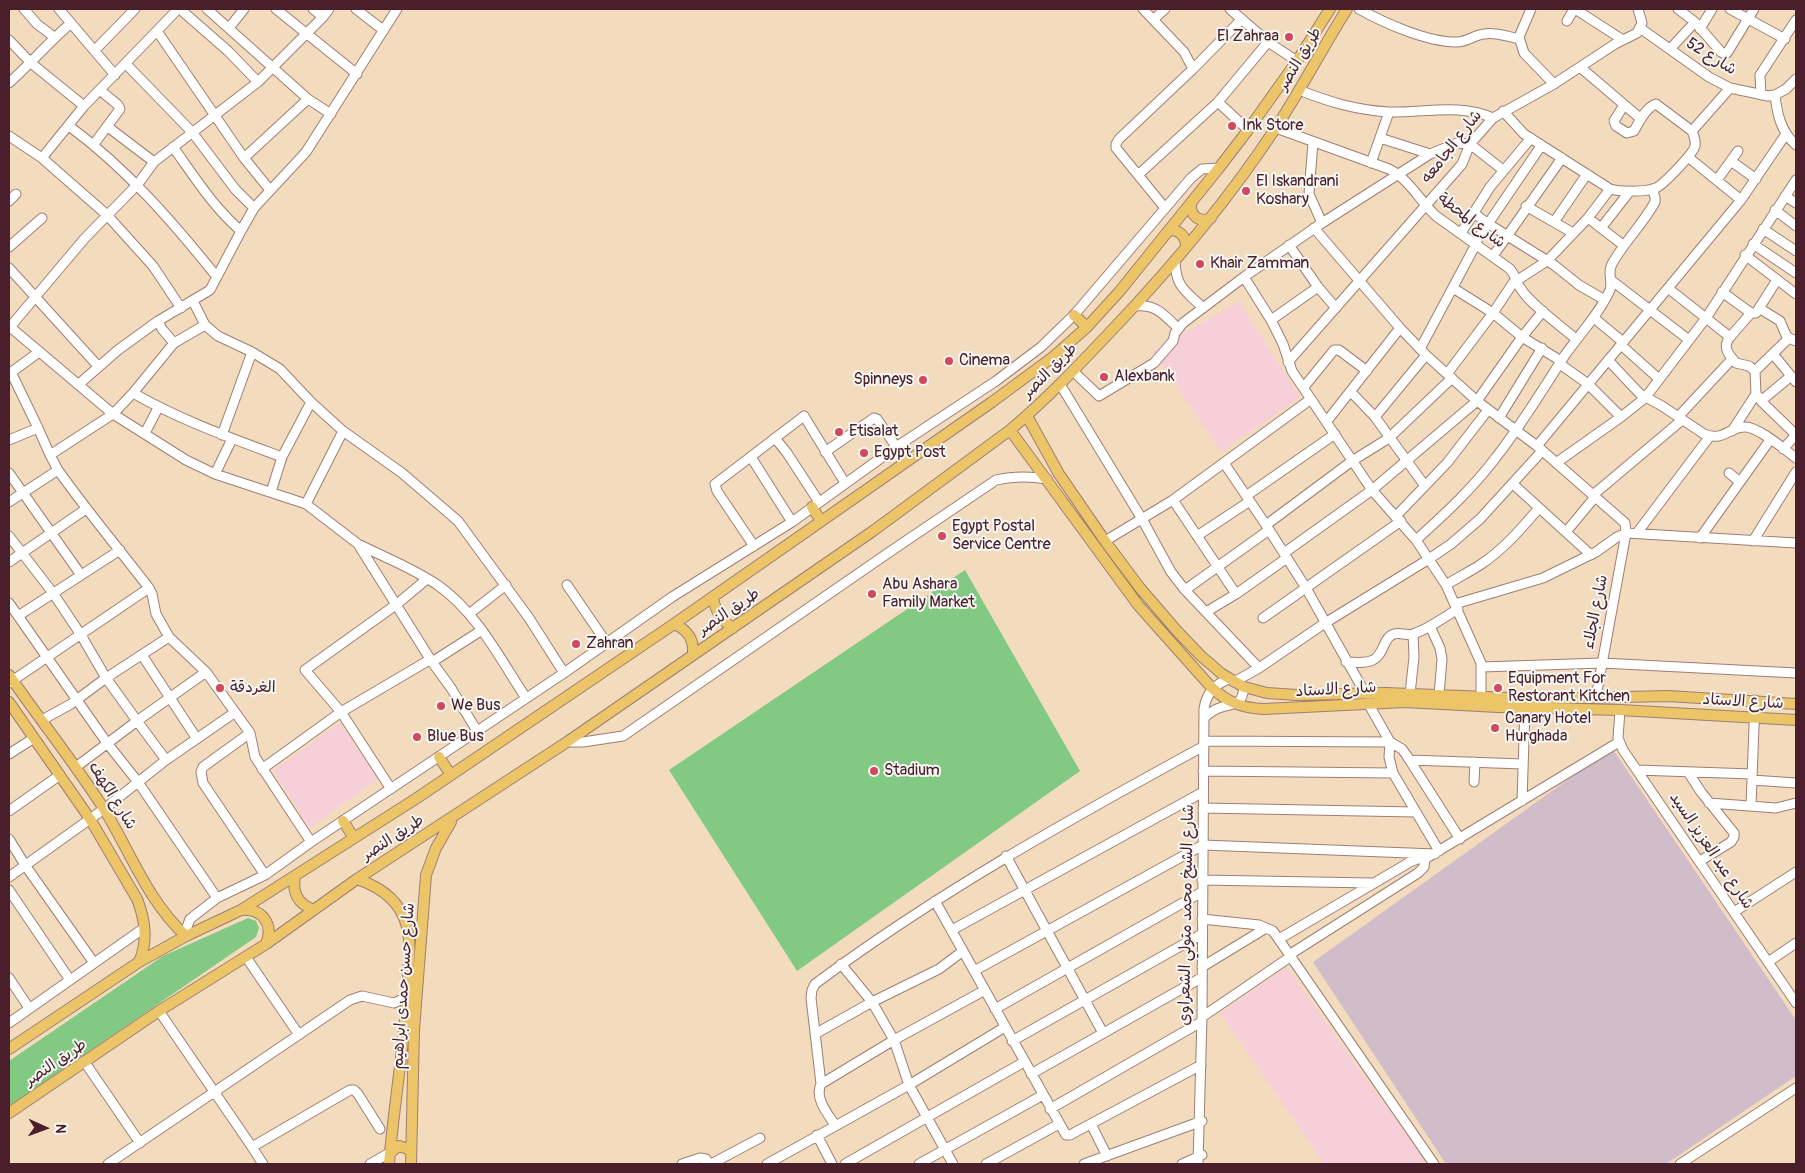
<!DOCTYPE html>
<html>
<head>
<meta charset="utf-8">
<style>
	body { margin:0 }
	#map { position:relative; width:1805px; height:1173px; overflow:hidden; background:#f3dcbe; font-family:Pangolin,sans-serif }
	canvas { display:block }
	.frame { position:absolute; inset:0; border:10px solid #4a1f2b; pointer-events:none }
	.north { position:absolute; left:20px; top:1103px; width:50px; height:50px; -webkit-text-stroke:4px #f6f6f2; paint-order:stroke; rotate:92deg; font-size:14px; font-weight:700; line-height:20px; text-align:center; color:#4a1f2b }
	.north::after { content:''; display:block; margin:auto; width:18px; height:22px; background:#4a1f2b; clip-path:polygon(50% 0,100% 100%,50% 72%,0 100%) }
</style>
</head>
<body>
<div id="map">
<canvas width="1805" height="1173"></canvas>
<div class="frame"></div>
<div class="north">N</div>
</div>
<script>
const context = document.querySelector('canvas').getContext('2d');
context.lineJoin = 'round';
function paint(path, color) {
  context.fillStyle = color;
  context.fill(path, 'evenodd');
}
function stroke(path, color, width, dash) {
  context.strokeStyle = color;
  context.lineWidth = width;
  context.lineCap = dash ? 'butt' : 'round';
  context.setLineDash(dash || []);
  context.stroke(path);
}
function drawText(font, color, halo, rows, align = 'center') {
  context.font = font + ' Pangolin,"Playpen Sans Arabic",sans-serif';
  context.lineWidth = 4;
  context.setLineDash([]);
  context.textBaseline = 'middle';
  context.strokeStyle = halo;
  context.fillStyle = color;
  for (const [text, x, y, turn = 0] of rows) {
    context.save();
    context.translate(x, y);
    context.rotate((+turn || 0) * Math.PI / 180);
    context.textAlign = isNaN(turn) ? turn : align;
    if (halo) context.strokeText(text, 0, 0);
    context.fillText(text, 0, 0);
    context.restore();
  }
}
paint(new Path2D(`
	M1239 301 1300 397 1221 452 1153 351Z
	M340 723 378 779 310 828 273 771Z
	M1287 967 1345 1050 1425 1160 1417 1164H1324L1220 1013Z`), '#f6cfd8');
paint(new Path2D(`
	M1612 748 1796 1020V1076L1666 1164H1446L1313 962Z`), '#d1bdca');
paint(new Path2D(`
	M965 570 1080 771 797 971 669 770Z
	M248 918 256 921 259 928 256 937 9 1106V1061L163 956Z`), '#82c984');
const minor = new Path2D(`
	M24 9 37 24 54 37
	M59 9 115 75
	M180 9 228 51 258 82
	M207 9 308 99
	M276 9 357 74
	M313 9 323 17
	M356 9 383 30
	M1143 9 1184 52 1193 69 1119 139 1116 144V148L1165 208
	M1230 9 1268 42 1297 61
	M1359 9C1384 23 1429 43 1458 42 1468 41 1475 35 1484 34 1494 32 1506 36 1515 38L1519 37 1531 9
	M1575 9 1623 40
	M1678 9 1695 22 1721 52 1725 54 1727 53 1754 9
	M1730 9 1785 39
	M1154 19 1165 9
	M1567 21 1574 9
	M229 28 244 9
	M1640 28 1709 77 1730 88 1768 96 1775 95 1786 89 1796 79
	M1700 29 1712 9
	M157 31 244 158
	M1519 37 1524 53 1554 84
	M9 40 31 63 84 106
	M1670 49 1695 22
	M95 50 135 9
	M126 64 192 132 235 189 254 208
	M1580 67 1641 119
	M1193 69 1242 19
	M9 83C30 64 49 42 71 23
	M1299 90C1329 102 1356 110 1389 112 1423 113 1461 103 1493 118
	M1761 95 1760 75 1796 20
	M1775 95C1777 114 1781 132 1796 145
	M1218 102 1248 130
	M1503 111 1524 134 1610 189C1620 192 1646 192 1656 188 1664 184 1693 154 1695 146 1696 140 1694 136 1692 131L1656 104C1646 107 1639 122 1634 131L1627 133 1616 126 1614 121 1624 105
	M69 126C126 168 172 221 217 277
	M108 127 154 162
	M1276 128 1389 169C1409 179 1420 201 1436 216L1510 269C1516 276 1516 283 1521 289 1531 305 1561 326 1576 339
	M1692 131 1730 88
	M9 136 42 158 107 215 153 266 181 308
	M1380 138 1430 154
	M1313 142 1309 194 1322 223
	M94 144 120 109 118 105 100 90
	M173 147C194 176 213 207 241 231L254 208 306 152 397 9
	M1688 157 1741 200
	M42 158 84 106 178 9
	M1731 161 1756 179
	M1371 163 1389 112
	M1138 175 1218 102 1268 42
	M1717 180 1738 151
	M270 190 244 158 308 99 331 114
	M1785 196 1796 203
	M9 201 16 194
	M1526 206 1573 233
	M1775 210 1796 226
	M1474 213 1487 223 1554 265 1579 285 1603 299
	M1588 218 1623 245
	M1554 222 1587 174
	M1314 228 1400 328 1426 355 1477 401 1537 446 1625 523 1626 533 1596 697
	M1601 228 1630 191
	M1763 229 1796 251
	M1461 233 1490 187 1531 138
	M1475 243 1541 146
	M1753 244 1796 273
	M1289 245 1318 287 1336 308
	M9 247 42 218
	M1745 255 1796 294
	M1493 256 1562 158
	M1175 261C1176 288 1185 290 1203 308
	M9 268 98 366
	M1244 277 1271 320 1283 344 1292 371 1372 490 1416 540 1446 585 1481 663V697
	M1611 280 1689 340
	M1453 288 1493 313 1522 337 1561 361
	M1669 289 1730 337C1722 347 1728 354 1736 363L1749 366 1755 371 1756 394 1732 431
	M1722 292 1751 313H1756L1777 280
	M193 301 205 325 218 336 252 352 280 369 311 402 343 431 402 473 458 521 529 618 564 673
	M1135 306C1156 304 1163 314 1178 328
	M1759 308 1780 321 1786 335 1789 338
	M1594 318 1623 342
	M1271 320 1318 287
	M158 321 162 329 174 343
	M9 326 113 414 186 460 215 474 306 504 358 544 432 662 451 688 477 731
	M10 327 85 238 138 184 154 162 258 82 323 17 329 9
	M1730 337 1751 313
	M1621 345 1659 379
	M1420 349 1476 244
	M1773 354 1796 382
	M1608 360 1640 394 1662 406 1704 434C1724 442 1728 427 1745 427 1759 427 1785 450 1796 458
	M1288 362 1456 171 1462 164 1470 144 1493 118 1554 84 1615 44 1637 33 1642 23 1638 9
	M1560 364 1588 384 1621 417
	M1073 371 1099 396 1154 363 1173 341 1175 333 1183 323 1244 277 1322 223 1430 154 1457 143 1470 144 1503 170
	M1755 371 1789 338 1796 341
	M11 372 38 428
	M9 374 39 352
	M1447 374 1493 313 1513 283 1547 261 1588 218 1610 189
	M79 384 118 350 158 321 210 290 241 231
	M1060 384 1142 519 1171 572 1185 590 1259 668
	M1304 387 1334 350H1339L1367 371
	M1351 392 1375 417 1425 486
	M133 393 174 343 205 325
	M1758 396 1761 401 1791 376
	M1761 401 1794 433V437L1783 449
	M1375 417 1426 355
	M1678 417 1732 359
	M1499 418 1542 348
	M1327 421 1400 328
	M145 433 158 408
	M222 435 252 352
	M775 438 787 453 819 502
	M9 440 38 428 50 455
	M1537 446 1741 200 1786 134
	M825 452 874 418 877 419 897 448
	M751 457 792 522
	M1224 463 1266 525 1306 588 1365 693
	M1556 463 1621 417 1645 398 1706 318 1796 180
	M58 470C87 511 119 549 149 588L152 594 156 614 169 637 206 672 250 733 255 757 311 842
	M9 473 81 575
	M1729 473 1740 482
	M215 474 232 439
	M1513 484 1591 555
	M271 492 282 457 311 402
	M1593 495 1682 420
	M1246 496 1335 434
	M1173 500 1236 594
	M9 502 58 470 50 455 113 414 133 393C180 420 231 438 282 457
	M306 504 343 431
	M1396 516 1447 463 1488 410
	M1266 525 1352 461 1389 438 1452 378
	M1566 532 1595 497
	M1637 533 1710 436
	M9 536 53 593 81 635 106 678 137 721 76 767
	M1197 536 1250 501
	M1700 538 1770 440
	M1416 540C1445 514 1474 487 1497 456 1522 424 1543 389 1565 355 1580 334 1599 314 1610 290 1613 281 1607 273 1612 264 1624 242 1643 224 1655 202V197L1652 189
	M1105 541 1173 500 1311 399
	M1753 541 1796 472
	M360 545C386 558 415 569 439 586 478 614 500 659 526 698
	M754 546 717 491 715 484 804 416 845 483
	M1284 553 1372 490 1477 401 1522 337 1543 311
	M9 562 86 509
	M567 585 606 642
	M1446 585C1457 578 1469 572 1480 565 1503 550 1521 529 1539 508
	M1185 590 1269 530
	M9 603 107 743 138 782 217 898
	M1455 604 1543 578 1596 552 1617 537 1626 533 1796 543
	M1206 612 1236 594 1287 558
	M469 614 506 585
	M18 616 120 550
	M1263 618 1401 521
	M1430 626 1440 648 1442 659 1439 695
	M142 655 197 739
	M432 662 482 630
	M1346 662C1355 662 1366 664 1373 660 1384 655 1383 637 1394 634 1400 632 1407 636 1413 634 1429 629 1444 617 1458 609
	M1482 667 1602 663 1796 673
	M1234 682 1259 668 1325 623 1429 559 1451 544 1480 519 1542 451
	M9 683 149 588
	M1410 694 1414 657 1413 634
	M1368 703 1390 742 1389 757 1393 773 1439 851
	M1620 710 1618 738 1623 750 1796 1003
	M1204 718C1209 713 1215 709 1222 707 1236 703 1242 705 1244 687
	M42 720 71 704 106 678 169 637
	M250 733 203 767 201 772 203 783 265 875
	M1204 741 1390 742 1402 749 1407 756 1460 839
	M567 742H583L623 736 891 551 996 480C1013 476 1029 476 1047 479
	M9 754 34 738
	M166 760 137 721 206 672
	M1410 760 1523 764
	M262 769 341 712 305 670 397 604 427 579
	M1637 770 1752 774
	M1203 771 1393 773
	M1688 772 1701 792 1734 833V837L1731 842 1700 861
	M1752 780 1796 783
	M1474 782 1475 762
	M391 789 341 712 431 659
	M1522 801 1525 708
	M1709 803 1776 808 1796 803
	M1751 806 1755 700
	M1203 808 1415 812
	M9 811 60 775
	M9 839 25 865 94 963
	M1006 856 1103 1033
	M9 877 104 809 166 760 234 713
	M1202 880 1372 883
	M9 890 70 980
	M935 901 1066 1135H1070L1201 1065
	M1734 912 1796 872
	M1202 919 1259 925 1273 931 1434 1164
	M952 930 1203 792
	M187 936V927L190 919 217 898 265 875 311 842 564 673 672 597 792 522 899 445 996 381 1041 347 1074 315 1191 178 1202 169 1219 168
	M1279 939 1410 862 1417 859H1425L1619 742
	M1289 955 1418 873 1424 867 1425 859
	M246 957 299 1035
	M1768 962 1796 943
	M841 964 872 1002 894 1040 909 1085 953 1164
	M1202 967 1266 928
	M974 971 1203 845 1435 854
	M9 978 29 1008
	M985 990 894 1040 821 1084 811 998 812 990 815 984C937 893 1070 819 1204 746
	M995 1009 1202 892
	M159 1011 252 1147 263 1164
	M1202 1017 1290 957
	M9 1023 144 928
	M815 1034 872 1002 939 969 963 951
	M1012 1041 1202 934
	M84 1061 140 1143
	M1031 1074 1201 978
	M821 1084C814 1098 828 1114 835 1125
	M1050 1109 1201 1022
	M1091 1124 1107 1156
	M817 1135 832 1164
	M252 1147 350 1090H354L358 1094 380 1129
	M108 1164 350 1000 362 996 394 1003 407 997
	M370 1164 391 1152
	M682 1164 700 1158 706 1159 709 1164
	M711 1164 760 1138
	M767 1164 909 1085 1005 1027
	M845 1164 1024 1062
	M919 1164 1043 1095
	M986 1164 1059 1124
	M1084 1164 1202 1121
	M1182 1164 1202 1155
	M1198 1164 1202 1017 1204 709C1206 694 1215 684 1229 679
	M1680 1164 1796 1088`);
const major = new Path2D(`
	M1191 203C1190 216 1199 223 1211 218
	M1169 230C1180 230 1186 236 1186 247
	M1074 315 1087 327
	M1027 416 1059 474 1105 541 1140 588 1177 631 1201 656 1222 674 1244 687 1267 693 1297 695 1386 693 1538 699 1668 696 1796 704
	M1010 430 1138 605 1211 687C1227 702 1241 708 1264 709L1405 702 1498 707 1620 710 1796 720
	M812 507 821 521
	M713 597C715 611 721 620 733 628
	M674 624C688 630 694 639 693 654
	M9 675C40 720 74 762 104 809 130 851 148 902 186 936
	M9 702 90 819 137 899C145 919 148 942 139 962
	M439 757 451 775
	M343 821 354 838
	M295 876C292 893 298 904 314 910
	M357 879C381 887 401 902 407 927 412 945 408 963 408 981 405 1042 394 1103 389 1164
	M241 910C263 908 274 925 266 944
	M9 1049 139 962 186 936 241 910 417 798 674 624 992 402 1053 357 1087 327 1119 292 1219 168 1248 130 1297 61 1330 9
	M9 1113 159 1011 266 944 357 879 567 742 873 531 1010 430C1047 399 1080 364 1113 329 1173 266 1229 199 1277 126 1302 88 1323 47 1347 9
	M391 1152 399 1146 408 1149 411 1153
	M411 1164 414 1030 426 875 436 848 451 822`);
stroke(minor, '#9e7e74', 11);
stroke(major, '#9e7e74', 12);
stroke(minor, '#fff', 9);
stroke(major, '#edc569', 10);
for (const [x, y, r, color] of [
	[1289,37,5,"#d1495b"],
	[1232,126,5,"#d1495b"],
	[1246,191,5,"#d1495b"],
	[1200,264,5,"#d1495b"],
	[949,361,5,"#d1495b"],
	[1104,377,5,"#d1495b"],
	[923,380,5,"#d1495b"],
	[839,432,5,"#d1495b"],
	[864,453,5,"#d1495b"],
	[942,536,5,"#d1495b"],
	[872,594,5,"#d1495b"],
	[576,644,5,"#d1495b"],
	[220,688,5,"#d1495b"],
	[1498,688,5,"#d1495b"],
	[441,706,5,"#d1495b"],
	[1495,728,5,"#d1495b"],
	[417,737,5,"#d1495b"],
	[874,771,5,"#d1495b"]
]) {
  const dot = new Path2D();
  dot.arc(x, y, r, 0, 2 * Math.PI);
  context.fillStyle = color;
  context.fill(dot);
  stroke(dot, '#f6f6f2', 2);
}
drawText('16px', '#4a1f2b', '#f6f6f2', [
	["El Zahraa",1279,37,"right"],
	["Ink Store",1242,126],
	["El Iskandrani",1256,182],
	["Koshary",1256,200],
	["Khair Zamman",1210,264],
	["Cinema",959,361],
	["Alexbank",1114,377],
	["Spinneys",913,380,"right"],
	["Etisalat",849,432],
	["Egypt Post",874,453],
	["Egypt Postal",952,527],
	["Service Centre",952,545],
	["Abu Ashara",882,585],
	["Family Market",882,603],
	["Zahran",586,644],
	["Equipment For",1508,679],
	["Restorant Kitchen",1508,697],
	["الغردقة",230,688],
	["We Bus",451,706],
	["Canary Hotel",1505,719],
	["Hurghada",1505,737],
	["Blue Bus",427,737],
	["Stadium",884,771]
], 'left');
drawText('16px', '#4a1f2b', '#f6f6f2', [
	["شارع 52",1711,57,32],
	["طريق النصر",1300,59,-59],
	["شارع الجامعه",1452,147,-52],
	["شارع المحطة",1471,221,37],
	["طريق النصر",1050,371,-45],
	["طريق النصر",729,612,-34],
	["شارع الجلاء",1596,612,-79],
	["شارع الاستاد",1336,690,-3],
	["شارع الاستاد",1743,702,3],
	["شارع الكهف",112,796,58],
	["طريق النصر",393,838,-33],
	["شارع عبد العزيز السيد",1711,851,56],
	["شارع الشيخ محمد متولي الشعراوى",1187,915,-89],
	["شارع حسن حمدى ابراهيم",404,986,-86],
	["طريق النصر",56,1063,-34]
]);
</script>
</body>
</html>
